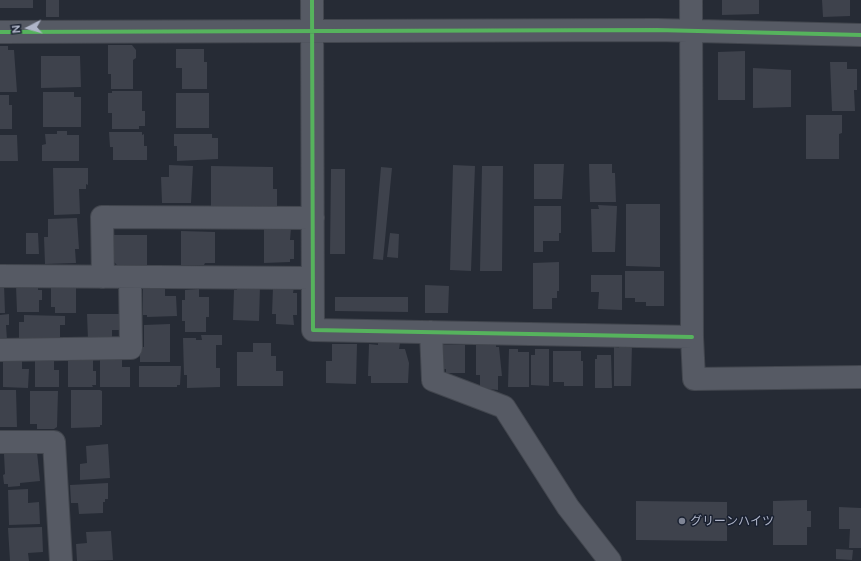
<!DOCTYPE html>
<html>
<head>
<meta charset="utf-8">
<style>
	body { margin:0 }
	#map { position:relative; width:861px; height:561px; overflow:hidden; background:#262b35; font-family:"Public Sans",sans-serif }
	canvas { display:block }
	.north { position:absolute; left:8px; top:8px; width:40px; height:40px; -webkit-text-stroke:3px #192030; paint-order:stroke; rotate:264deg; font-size:11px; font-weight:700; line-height:16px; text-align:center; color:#afb5c8 }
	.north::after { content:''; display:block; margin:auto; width:14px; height:18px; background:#afb5c8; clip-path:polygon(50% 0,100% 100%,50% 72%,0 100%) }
</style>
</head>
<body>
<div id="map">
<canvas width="861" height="561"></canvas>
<div class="north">N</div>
</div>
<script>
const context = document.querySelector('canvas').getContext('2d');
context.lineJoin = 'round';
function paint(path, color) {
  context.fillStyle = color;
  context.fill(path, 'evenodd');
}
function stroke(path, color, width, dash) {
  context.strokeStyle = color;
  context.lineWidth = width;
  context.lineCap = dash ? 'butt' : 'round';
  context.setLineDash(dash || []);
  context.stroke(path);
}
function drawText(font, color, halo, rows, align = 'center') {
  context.font = font + ' "Public Sans","Noto Sans JP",sans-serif';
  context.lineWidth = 3;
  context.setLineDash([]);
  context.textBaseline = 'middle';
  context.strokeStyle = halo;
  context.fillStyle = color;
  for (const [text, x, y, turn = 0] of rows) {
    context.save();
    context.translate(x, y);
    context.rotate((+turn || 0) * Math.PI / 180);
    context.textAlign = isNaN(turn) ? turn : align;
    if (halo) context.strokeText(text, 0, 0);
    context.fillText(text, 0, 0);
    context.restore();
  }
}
paint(new Path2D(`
	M0 0H33V8H0Z
	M46 0H59V17H46Z
	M722 0H759V14L722 15Z
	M822 0H850V16L823 17Z
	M108 45H132L136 50V58L133 60V89H111V74H108Z
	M0 46H8V50H14L17 92H0Z
	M176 49H204V62H207V89H182V68H176Z
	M745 51V100H718V52Z
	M41 56H80L81 87 41 88Z
	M830 62H847V69H857V90H854L855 111H832Z
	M753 68 791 70V107L753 108Z
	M112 91H142V111H145V126H139V129H112V113H108V93H112Z
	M43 92H74V97H81V127H43Z
	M176 93H209V128H176Z
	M0 95H9V105H12V129H0Z
	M806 115H842V133L839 134V159H806Z
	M57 131H67V135H79V161H42V145L46 144 45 134H57Z
	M109 132H142V135L144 134V146H147V160H113V147H110Z
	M174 134H212V138H218V159L177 161V146H174Z
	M0 135H17L18 161H0Z
	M534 164H564L562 199H534Z
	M589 164H612V173H615L616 202H590Z
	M169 165 193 166 191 203H162L161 177H169Z
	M453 165 475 166 471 271 450 270Z
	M211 166 273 167V189H277V209H211Z
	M482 166H503L502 271H480Z
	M381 167 392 168 383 260 373 259Z
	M53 168H88V185L86 184V189H79L80 214 54 215Z
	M331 169H345V254H330Z
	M626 204H660V267L626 266Z
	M598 205 617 206 615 252H592L591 209H599Z
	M534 206H561V233H559V241H543V252H534Z
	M77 218 79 249H75L76 263 45 264 44 237H48V219Z
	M264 228H291L290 240H294V259H290V262L264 263Z
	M181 231 215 232V263H205L204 265H181Z
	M26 233H38L39 254H26Z
	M390 233 399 234 398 258 387 257Z
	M114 235H147V267H119L114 262Z
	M559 262V291H557V298H552V309H533V263Z
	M625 271H664V306H646V302H635V298H625Z
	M591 275H622V310L598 309 599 292H591Z
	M0 284H4L5 313H0Z
	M51 285H76V313H55V307H51Z
	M425 285 449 286 448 313H425Z
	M16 286H38V290H42V300H39V312H17Z
	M237 286H260L259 321 233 320 234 290H237Z
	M143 287H165V296H176L177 316 147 317V315H143Z
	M273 287H294L293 293H297V315H293L294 325 276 324V314H272Z
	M199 289V297H209V317H206V332H185V321H182V300H185V290Z
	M335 297H408V312L335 311Z
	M9 314V325H6L7 340 0 341V315Z
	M87 314H122V330H112V340H88Z
	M24 315 65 316V325H60V339H19V322H24Z
	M170 324V362H140V347H144V325Z
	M201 335H222V345H216V368H220V387L187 388V375H184L183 338H196V340H202Z
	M253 343H271V356H276V371H283V386H237V352H253Z
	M378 343H400L399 349H405L409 363 408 383H371V376H368L369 344 378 345Z
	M332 344H357L356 384 326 383V361H332Z
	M476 344H496V347H499L502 376H498V390L480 388V375H476Z
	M619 344H632L631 386H614V347L619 348Z
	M434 345H465V373H446V369H438Z
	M509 349H518V352H529V387H508Z
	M535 349H549V386L531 385V355H535Z
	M553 351H581V361H583V386H564V382H553Z
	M597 355H611L612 388H595V359H597Z
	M35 357H54V370H59V387H35Z
	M3 358H22V369H29L28 388 3 387Z
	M100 358H122V367H130V387H100Z
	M68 359H93V371H96V385H92L93 387H68Z
	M139 366H181L180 385H177V387H139Z
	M0 390H16L17 427H0Z
	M71 390H100L102 391V425H100V427L71 428Z
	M30 391H58L57 427 54 429H37V424H30Z
	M108 444 110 478 80 480V464L87 463 86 446Z
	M37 452 40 481 20 483V486L8 487V484H4L3 475 5 474 4 454Z
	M108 483V499H105V502H103V513L79 514 78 503H71L70 485Z
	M28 489V503L39 502 40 524 9 525 8 490Z
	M807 500V511H811V527H807V545H773V501Z
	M636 501 727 502V541L636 540Z
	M839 507 861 508V548H849L850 529H839Z
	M42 527 43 552 28 553 29 561H10L8 528Z
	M111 531 113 560 77 561 76 544 87 543 86 532Z
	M836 549 853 550 852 560 836 559Z`), '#3e424c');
const minor = new Path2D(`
	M312 0 313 330 692 337
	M691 0 692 337 694 379 861 377
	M0 32 657 30 861 35
	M0 276 312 278
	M103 277 102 217 313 218
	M431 332 433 380 504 407 568 507 610 561
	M0 350 131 348 130 277
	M0 442H54L61 561`);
stroke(minor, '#42464e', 24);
stroke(minor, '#565a64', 22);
stroke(new Path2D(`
	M312 0 313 330 692 337
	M0 32 657 30 861 35`), '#56b35d', 4);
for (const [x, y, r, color] of [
	[682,521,4,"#7f8595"]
]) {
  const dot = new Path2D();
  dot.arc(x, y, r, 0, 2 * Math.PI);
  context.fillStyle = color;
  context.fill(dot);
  stroke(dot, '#192030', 1.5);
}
drawText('12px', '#afb5c8', '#192030', [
	["グリーンハイツ",690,521]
], 'left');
</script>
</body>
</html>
